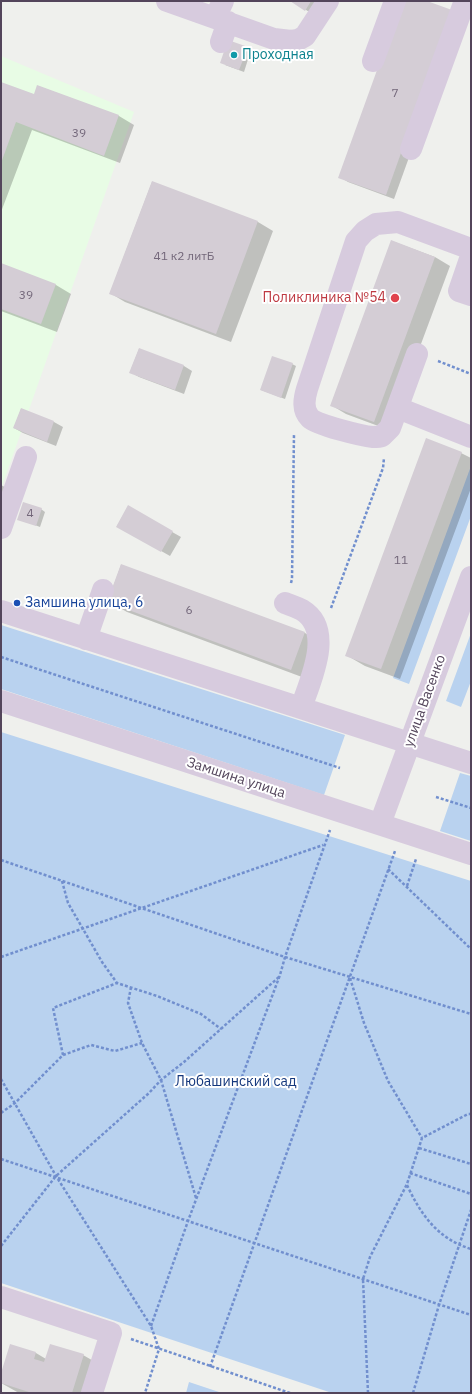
<!DOCTYPE html>
<html>
<head>
<meta charset="utf-8">
<style>
	body { margin:0 }
	#map { position:relative; width:472px; height:1394px; overflow:hidden; background:#eff0ed; font-family:"IBM Plex Sans",sans-serif }
	canvas { display:block }
	.frame { position:absolute; inset:0; border:2px solid #53455b; pointer-events:none }
</style>
</head>
<body>
<div id="map">
<canvas width="472" height="1394"></canvas>
<div class="frame"></div>
</div>
<script>
const context = document.querySelector('canvas').getContext('2d');
context.lineJoin = 'round';
function paint(path, color) {
  context.fillStyle = color;
  context.fill(path, 'evenodd');
}
function stroke(path, color, width, dash) {
  context.strokeStyle = color;
  context.lineWidth = width;
  context.lineCap = dash ? 'butt' : 'round';
  context.setLineDash(dash || []);
  context.stroke(path);
}
function drawText(font, color, halo, rows, align = 'center') {
  context.font = font + ' "IBM Plex Sans",sans-serif';
  context.lineWidth = 4;
  context.setLineDash([]);
  context.textBaseline = 'middle';
  context.strokeStyle = halo;
  context.fillStyle = color;
  for (const [text, x, y, turn = 0] of rows) {
    context.save();
    context.translate(x, y);
    context.rotate((+turn || 0) * Math.PI / 180);
    context.textAlign = isNaN(turn) ? turn : align;
    if (halo) context.strokeText(text, 0, 0);
    context.fillText(text, 0, 0);
    context.restore();
  }
}
paint(new Path2D(`
	M1 56 134 112 1 489Z`), '#e8fce5');
paint(new Path2D(`
	M471 466V516L409 684 393 678Z
	M1 625 345 735 324 795 1 689Z
	M471 633V681L461 707 446 701Z
	M1 732 471 881V1393H332L1 1283Z
	M460 773 471 776V841L440 831Z
	M189 1382 222 1393H186Z`), '#b9d2ef');
paint(new Path2D(`
	M292 1H323L314 15Z
	M424 1 460 16 394 199 348 182 340 177Z
	M247 48 251 50 244 72 225 65Z
	M1 83 35 95 38 86 119 116 134 125 120 163 32 130 1 212Z
	M152 182 258 222 273 231 231 342 125 302 110 293Z
	M392 241 435 257 450 266 389 430 346 414 331 405Z
	M1 264 56 285 71 294 57 332 1 311Z
	M139 349 184 366 192 371 184 394 139 377 130 372Z
	M292 364 296 366 285 399 261 390Z
	M21 409 54 422 63 427 56 446 23 433 14 428Z
	M461 453 471 458V488L400 679 365 666 346 655Z
	M1 485 12 491 1 524Z
	M128 507 181 537 170 556 117 526Z
	M41 509 45 512 40 527 19 519Z
	M121 565 305 633 324 644 310 680 127 612 108 601Z
	M11 1346 36 1353 46 1359 83 1355 104 1367 96 1393H19L1 1383V1376Z`), '#0003');
paint(new Path2D(`
	M290 1H311L305 11Z
	M402 1H427L452 10 386 195 338 178Z
	M228 40 248 47 239 70 220 63Z
	M1 82 34 94 37 85 119 115 104 156 16 122 1 163Z
	M152 181 258 221 216 334 109 294Z
	M391 240 435 257 374 422 330 406Z
	M1 263 56 284 41 324 1 309Z
	M139 348 184 365 175 390 129 373Z
	M272 356 293 363 281 398 260 390Z
	M21 408 54 421 47 442 13 428Z
	M426 438 462 452 381 669 345 656Z
	M23 502 42 508 36 526 17 520Z
	M128 505 173 531 161 552 116 527Z
	M121 564 305 632 291 670 107 602Z
	M10 1344 36 1352 34 1359 44 1362 50 1344 84 1354 72 1393H32L1 1383V1373Z`), '#d4cdd5');
stroke(new Path2D(`
	M438 361 471 374
	M291 583 292 579 294 434
	M331 608 383 468 384 458
	M1 657 340 768
	M436 797 471 808
	M1 860 285 957 471 1014
	M388 869 471 949
	M62 881 68 903 102 962 117 983 157 996 201 1014 221 1029
	M407 886 416 859
	M1 957 323 845
	M350 978 364 1023 388 1081 422 1138
	M131 987 128 1003 142 1043 161 1080 196 1198
	M63 1055 91 1045 115 1051 142 1043
	M1 1079 56 1176 151 1326 159 1349 145 1393
	M1 1113 15 1103 63 1055 53 1008 117 983
	M419 1148 471 1164
	M1 1159 471 1315
	M410 1173 471 1194
	M407 1185C421 1215 438 1239 471 1249
	M1 1246 56 1176 149 1093 161 1080 184 1062 280 976
	M151 1326 188 1221 280 975 285 957 330 830
	M131 1339 290 1393
	M210 1367 395 851
	M368 1393 363 1279 370 1257 407 1184 422 1138 468 1114H471
	M413 1393 439 1305 471 1210`), '#718fce', 2.5, [3, 2]);
stroke(new Path2D(`
	M167 1 274 39 291 41 298 40 305 36 328 1
	M215 18 223 1
	M221 42 228 22
	M373 61 395 1
	M411 149 463 6 467 1
	M471 256 459 291 471 295
	M417 354 390 428 382 436C379 437 376 437 373 437 362 436 317 425 310 418 302 410 304 399 307 389L356 241 365 231 376 224 398 222 471 249
	M398 408 471 437
	M1 528 26 457
	M285 603C290 605 297 607 302 610 335 630 310 681 301 708
	M1 611 471 763
	M86 639 103 590
	M1 701 471 854
	M380 824 471 577
	M1 1297 111 1333 92 1393`), '#d7cbde', 22);
for (const [x, y, r, color] of [
	[234,55,4,"#0f9aa8"],
	[395,298,5,"#e0444e"],
	[17,603,4,"#1a4fb4"]
]) {
  const dot = new Path2D();
  dot.arc(x, y, r, 0, 2 * Math.PI);
  context.fillStyle = color;
  context.fill(dot);
  stroke(dot, '#fff', 1.5);
}
drawText('12px', '#73677a', null, [
	["7",395,94],
	["39",79,134],
	["41 к2 литБ",184,257],
	["39",26,296],
	["4",30,514],
	["11",401,561],
	["6",189,611]
]);
drawText('14px', '#0d838f', '#fff', [
	["Проходная",242,55]
], 'left');
drawText('14px', '#be3a42', '#fff', [
	["Поликлиника №54",386,298]
], 'right');
drawText('14px', '#164399', '#fff', [
	["Замшина улица, 6",25,603]
], 'left');
drawText('14px', '#53455b', '#fff', [
	["улица Васенко",425,701,-70],
	["Замшина улица",236,778,18]
]);
drawText('14px', '#15387d', '#fff', [
	["Любашинский сад",236,1082]
]);
</script>
</body>
</html>
